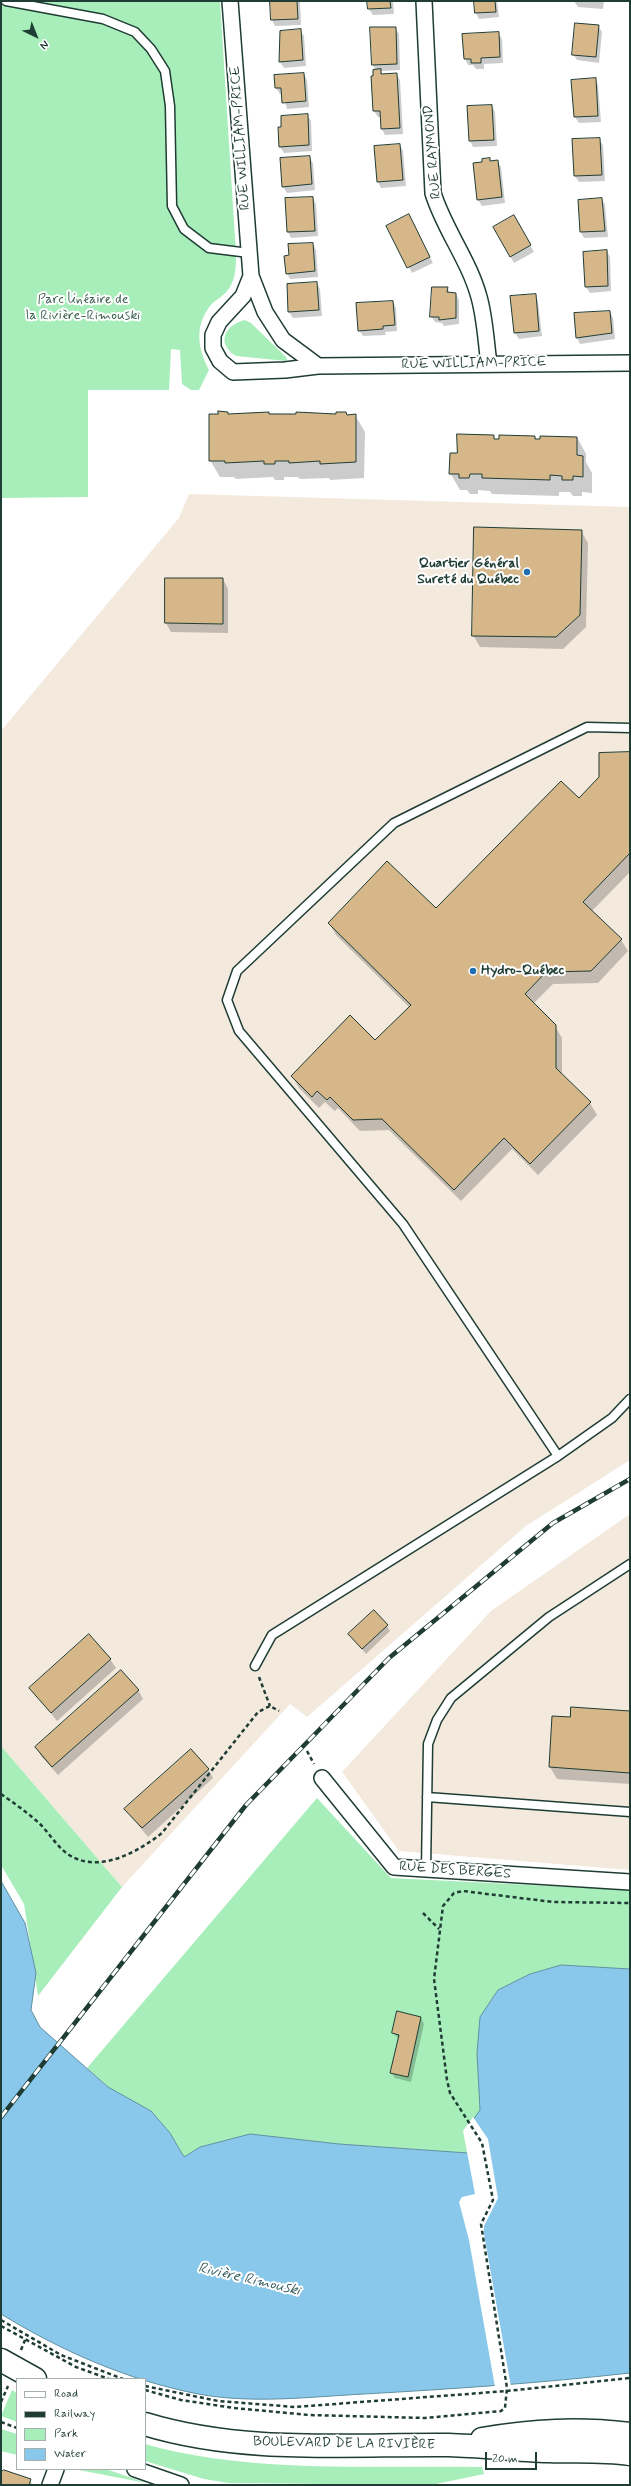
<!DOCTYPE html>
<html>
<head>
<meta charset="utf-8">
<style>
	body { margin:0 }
	#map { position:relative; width:631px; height:2486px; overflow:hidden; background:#fff; font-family:Mynerve,sans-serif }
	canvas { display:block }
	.frame { position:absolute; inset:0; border:2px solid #1f3d34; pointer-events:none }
	.legend { position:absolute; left:16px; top:2378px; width:130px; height:92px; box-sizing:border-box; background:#fff; border:1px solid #a5b1ae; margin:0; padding:5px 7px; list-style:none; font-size:12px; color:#1f3d34 }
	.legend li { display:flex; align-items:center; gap:8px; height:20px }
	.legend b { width:20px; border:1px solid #a5b1ae }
	.north { position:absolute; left:16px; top:16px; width:40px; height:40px; -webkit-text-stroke:3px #fff; paint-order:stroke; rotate:137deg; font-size:11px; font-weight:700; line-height:16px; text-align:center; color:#1f3d34 }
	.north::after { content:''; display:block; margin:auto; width:14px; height:18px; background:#1f3d34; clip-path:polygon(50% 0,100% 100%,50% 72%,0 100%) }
	.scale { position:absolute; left:485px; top:2452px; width:52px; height:18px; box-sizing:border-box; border:2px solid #1f3d34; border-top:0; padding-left:5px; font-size:12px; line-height:14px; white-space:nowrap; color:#1f3d34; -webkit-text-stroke:3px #fff; paint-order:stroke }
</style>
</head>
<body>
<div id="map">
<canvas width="631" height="2486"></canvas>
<div class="frame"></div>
<ul class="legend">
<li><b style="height:5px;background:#fff"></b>Road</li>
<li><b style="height:5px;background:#1f3d34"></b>Railway</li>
<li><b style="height:11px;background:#a8eeba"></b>Park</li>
<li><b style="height:11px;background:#89c8ea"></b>Water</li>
</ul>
<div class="north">N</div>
<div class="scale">20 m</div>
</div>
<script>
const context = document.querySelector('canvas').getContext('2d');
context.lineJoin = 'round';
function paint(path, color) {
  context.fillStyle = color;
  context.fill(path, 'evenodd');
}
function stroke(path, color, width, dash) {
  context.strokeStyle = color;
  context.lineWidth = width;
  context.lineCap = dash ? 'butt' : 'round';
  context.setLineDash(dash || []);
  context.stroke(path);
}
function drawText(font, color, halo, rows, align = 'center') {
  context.font = font + ' Mynerve,sans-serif';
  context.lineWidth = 4;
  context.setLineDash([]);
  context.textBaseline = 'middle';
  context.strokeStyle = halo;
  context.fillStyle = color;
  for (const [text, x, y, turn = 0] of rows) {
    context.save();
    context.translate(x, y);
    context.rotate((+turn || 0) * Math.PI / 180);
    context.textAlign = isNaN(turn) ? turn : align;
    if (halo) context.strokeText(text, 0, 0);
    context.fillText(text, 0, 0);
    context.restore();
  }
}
paint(new Path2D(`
	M189 494 630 507V1460L526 1526 307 1717 290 1704 122 1887 1 1746V731L179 518Z
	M630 1514V1870L399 1851 342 1772 491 1611Z`), '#f3e9dc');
paint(new Path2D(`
	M1 1H220L236 254C236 265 236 277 230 287 225 296 216 299 210 306 194 327 198 348 209 370L199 390H191L182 384 180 350 171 349 169 390H88V497L1 498Z
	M245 320 251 323 287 358 286 361 236 356C216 344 224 325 245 320Z
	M1 1746 122 1887 38 1996 24 1904 1 1865Z
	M317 1798 391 1878 630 1890V1969L561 1965 530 1974 498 1990 480 2017 477 2053 480 2110 465 2131 469 2153 339 2144 250 2134 200 2147 184 2157 170 2133 151 2111 108 2087 87 2068Z
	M12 2390 17 2393V2422L1 2416Z
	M1 2429 17 2434V2455L1 2451Z
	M145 2444C250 2474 372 2465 482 2467L484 2474 431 2485 229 2483 204 2479 145 2461Z
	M74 2469H106L146 2483Z`), '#a8eeba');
const water = new Path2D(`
	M1 1881 25 1923 36 1973 31 2010 40 2027 108 2087 151 2111 170 2133 184 2157 200 2147 250 2134 339 2144 468 2153 465 2131 480 2110 477 2053 480 2017 498 1990 530 1974 561 1965 630 1969V2373C541 2383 453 2389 364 2394 308 2397 253 2404 198 2394 128 2380 63 2352 1 2314Z`);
paint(water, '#89c8ea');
stroke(water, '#5f90a1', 1);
paint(new Path2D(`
	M473 2117 488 2139 498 2198 484 2226V2234L511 2387H495L469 2240 459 2202 462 2197 475 2194 463 2131Z`), '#fff');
paint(new Path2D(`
	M271 1H300L301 25 275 26 272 20Z
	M369 1H393L394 14 373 15 369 9Z
	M475 1H497L499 17 479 19 476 13Z
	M574 1H604L603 9 578 7Z
	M598 26 602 32 599 63 577 60 573 54Z
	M395 28 399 34 400 70 381 71 383 75 396 74 400 80 403 134 385 135 382 129 381 117H378L374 111 376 71 373 65Z
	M300 30 304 36 306 66 284 68 280 62Z
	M498 33 502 39 503 63 484 64V69H476L473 65H468L465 59 463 35Z
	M304 74 307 80 309 107 287 109 283 94H280L276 88 275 76Z
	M595 79 598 85 601 122 579 123 575 117 573 81Z
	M492 106 495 112 497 146 473 147 470 141Z
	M307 115 311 121 312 151 284 153 280 147Z
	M599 139 603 145 605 181 579 182 575 176 573 140Z
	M400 145 403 151 406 186 381 188 378 182 375 146Z
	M309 157 313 163 315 190 287 193 283 187 281 159Z
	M489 159 491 162 497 161 501 167 505 203 482 206 478 200 483 163Z
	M313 198 316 204 318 236 291 238 288 232Z
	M602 199 605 205 608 237 584 238 581 232 579 201Z
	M514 216 534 252 514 263 494 227Z
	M412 222 433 263 412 273 387 226Z
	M313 244 316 250 318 277 290 279 287 273Z
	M607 251 610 257 611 291 590 293 586 287Z
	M317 283 320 289 322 316 293 318 289 312Z
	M447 288 450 293 456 294 459 300V324L444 326 442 323 435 322 431 316Z
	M535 295 538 301 542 336 519 339 515 333 512 297Z
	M393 302 396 308 397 331 385 332 386 335 363 336 359 330Z
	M610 312 613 318 615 339 580 344 577 338Z
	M227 413 229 415 250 413 317 415 346 413 347 416 355 415 365 432 364 478 330 480 329 478 300 479 298 477H284V480H275L273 477 236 479 234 477H220L210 460 218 414Z
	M493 436 496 440 535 437 537 440 577 437 586 454V462L592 473V493L582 492V496H573L570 492H559V496L492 494 490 491 478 490V494H470L467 490H460L450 473 458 454Z
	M581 531 588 543 586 627 563 649 480 647 473 635Z
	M223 579 228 589V633L171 632 166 623Z
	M630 753V872L592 911 621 940 628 951 598 983 553 984 533 1004 555 1026 562 1038V1075L590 1103 597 1115 538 1175 512 1149 461 1201 389 1130 360 1131 338 1108 335 1111 325 1102 319 1108 299 1088 292 1076 375 1042 410 1008 336 935 329 923 436 909 579 799Z
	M387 1626 390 1631 366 1654 349 1634Z
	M110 1659 116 1668 57 1721 31 1688Z
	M138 1690 143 1699 58 1775 41 1756 36 1747Z
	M630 1712V1784L557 1779 550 1767 571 1718Z
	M208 1769 213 1778 148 1837 125 1809Z
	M421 2018 424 2024 411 2082 395 2078 391 2072 399 2039 393 2033Z
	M1 2474 30 2480 33 2485H1Z`), '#0003');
const building = new Path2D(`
	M270 1H297L298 19 271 20Z
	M367 1H390L391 8 368 9Z
	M474 1H495L496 12 475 13Z
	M575 23 599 25 596 57 572 55Z
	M370 27H396L397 64 372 65Z
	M301 29 303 60 279 62 280 31Z
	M499 32 500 57 481 58V63H471V59H464L462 34Z
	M381 69V74L397 73 400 128 381 129 380 111H373L371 76H373V70Z
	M304 73 306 101 282 103 281 88H275L274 75Z
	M596 78 598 116 574 117 571 80Z
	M492 105 494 140 469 141 467 106Z
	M308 114 309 145 279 147 278 127H281V116Z
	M600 138 602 175 574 176 572 139Z
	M400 144 403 180 377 182 374 146Z
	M310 156 312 184 282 187 280 158Z
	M490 158V161L498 160 502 197 477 200 473 163 482 162V159Z
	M313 197 315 231 287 232 285 198Z
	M602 198 605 231 580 232 578 200Z
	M409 214 430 257 407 268 386 226Z
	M514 215 531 245 510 257 493 227Z
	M313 243 315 271 286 274 284 256 289 255 288 244Z
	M607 250 608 286 585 287 583 252Z
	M317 282 319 310 288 312 287 284Z
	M432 287H448L447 292 456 293V318L439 320V317H430Z
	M536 294 539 331 514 333 510 296Z
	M393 301 395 325 383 326V329L358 331 356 303Z
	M610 311 612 333 576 338 574 313Z
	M218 411 228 412V414L269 412V414H296V412L336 414V412H346L347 415 356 414V462L320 464V461L289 463V461H275V464H264V461L225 463V461H209V414H218Z
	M457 434 494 435V439H499V435L535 436V439H540V436L577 437V455L583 456V477L573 476V480H562V476L550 475V480L482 478V474H470L469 478H459V474H449L450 453H457Z
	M474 527 582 530 580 615 556 637 472 636Z
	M165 578H223V624L165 623Z
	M630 752V853L583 902 622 939 591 971 546 972 525 994 556 1025V1068L591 1102 530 1164 504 1138 454 1190 382 1119 353 1120 330 1097 327 1100 317 1091 312 1097 291 1076 350 1015 375 1040 411 1005 328 923 387 861 436 908 561 781 579 798 599 777V753Z
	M374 1610 388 1625 362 1649 348 1634Z
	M89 1634 111 1659 51 1713 29 1688Z
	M121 1670 139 1690 52 1767 35 1747Z
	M571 1707 630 1711V1773L549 1767 552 1716 570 1717Z
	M191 1749 209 1769 142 1828 124 1809Z
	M397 2011 421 2017 408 2077 390 2073 399 2035 392 2033Z
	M4 2470 31 2479 29 2485H1V2472Z`);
paint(building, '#d6b78a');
stroke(building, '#1f3d34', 1);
const service = new Path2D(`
	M6 1 103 19 135 32 151 49 165 71 170 106 172 206 184 229 209 248 249 253
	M558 1456 403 1224 239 1031 227 1000 237 971 394 823 587 727 630 728
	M255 1666 272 1635 558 1456 612 1418 630 1399
	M427 1797 630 1812
	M426 1870 428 1744 437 1720 451 1698 549 1617 630 1564`);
const minor = new Path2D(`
	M230 1 251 276 265 312 283 340 318 366
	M424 1 433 193C444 229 469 260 479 297 485 318 486 342 489 364
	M251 276 243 296 219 322 213 335V348L220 361 233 372 285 370 318 366 630 363
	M322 1778 394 1867 630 1882
	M135 2469 181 2485
	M50 2485 56 2469`);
const secondary = new Path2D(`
	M1 2360 35 2379
	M145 2424C243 2454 348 2444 449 2445 482 2446 515 2450 549 2451 576 2452 602 2450 630 2454
	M482 2439C534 2430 578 2428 630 2434`);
stroke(service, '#1f3d34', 11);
stroke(minor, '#1f3d34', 18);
stroke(secondary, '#1f3d34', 25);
stroke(new Path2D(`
	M259 1677 270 1706
	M307 1751 314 1764
	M1 1794C14 1803 28 1813 40 1824 50 1834 57 1847 69 1855 99 1874 138 1852 162 1833L258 1712 270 1706 279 1711
	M423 1913 439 1929
	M1 2320 61 2355 123 2379
	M1 2326 76 2367 109 2379
	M21 2350 25 2340
	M145 2386 218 2401 295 2407 507 2391 630 2378
	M145 2390 181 2400 234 2408 309 2415 425 2418 501 2411 505 2408 507 2388 481 2224 493 2200 482 2143 450 2093 447 2080 434 1979 443 1906 454 1893 463 1891 553 1902 630 1903
	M1 2402 8 2386
	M1 2422 17 2428`), '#1f3d34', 2.5, [4, 3]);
stroke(service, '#fff', 8);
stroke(minor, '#fff', 15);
stroke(secondary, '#fff', 22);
const rail = new Path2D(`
	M1 2117 246 1805 389 1658 553 1523 630 1479`);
stroke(rail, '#1f3d34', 4.5);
stroke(rail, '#fff', 3, [9]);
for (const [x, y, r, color] of [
	[527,572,4,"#1f6fb2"],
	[473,971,4,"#1f6fb2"]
]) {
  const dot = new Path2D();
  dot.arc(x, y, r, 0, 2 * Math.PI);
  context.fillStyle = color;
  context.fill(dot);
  stroke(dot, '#fff', 1.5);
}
drawText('14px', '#1f3d34', '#fff', [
	["RUE WILLIAM-PRICE",241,138,-94],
	["RUE RAYMOND",433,152,-95],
	["RUE WILLIAM-PRICE",474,364,-1],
	["RUE DES BERGES",455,1871,4],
	["BOULEVARD DE LA RIVIÈRE",344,2444,1]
]);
drawText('14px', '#3a604f', '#fff', [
	["Parc linéaire de",83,300],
	["la Rivière-Rimouski",83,316]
]);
drawText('bold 14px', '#1f3d34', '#fff', [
	["Quartier Général",519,564],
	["Sureté du Québec",519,580],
	["Hydro-Québec",481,971,"left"]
], 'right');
drawText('italic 15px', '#3a6062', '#fff', [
	["Rivière Rimouski",249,2280,13]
]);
</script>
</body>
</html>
